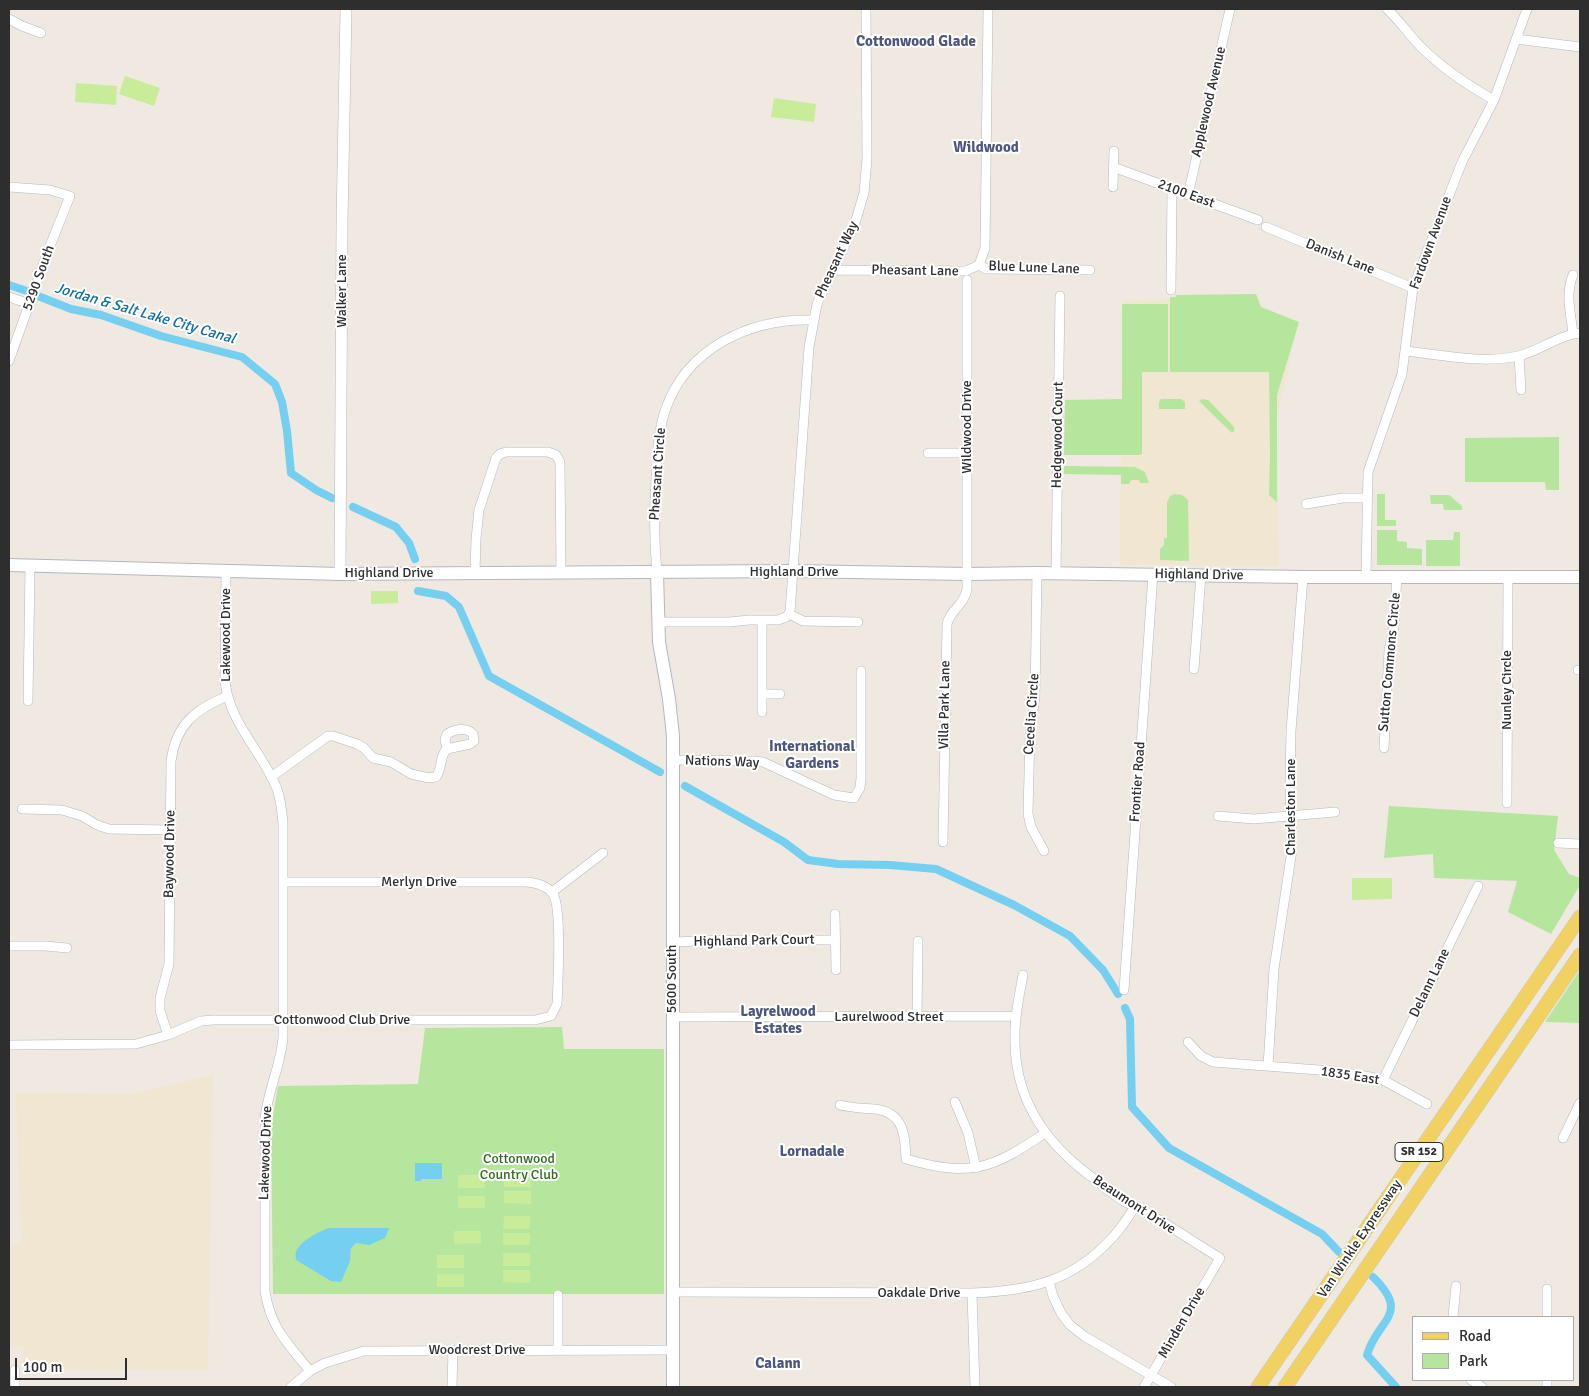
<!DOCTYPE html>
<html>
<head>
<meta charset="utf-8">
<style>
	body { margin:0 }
	#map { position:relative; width:1589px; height:1396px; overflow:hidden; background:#efe9e1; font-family:Signika,sans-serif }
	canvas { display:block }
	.frame { position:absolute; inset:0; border:10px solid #2e2e2e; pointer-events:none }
	.legend { position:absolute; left:1412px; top:1316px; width:162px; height:65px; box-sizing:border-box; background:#fff; border:1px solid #ababab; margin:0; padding:6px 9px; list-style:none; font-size:15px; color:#2e2e2e }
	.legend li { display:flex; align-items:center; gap:10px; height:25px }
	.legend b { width:25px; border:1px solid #ababab }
	.scale { position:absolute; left:15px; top:1358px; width:112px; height:22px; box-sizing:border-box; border:2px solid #2e2e2e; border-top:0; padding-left:6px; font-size:15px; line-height:18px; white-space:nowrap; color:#2e2e2e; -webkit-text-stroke:4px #fff; paint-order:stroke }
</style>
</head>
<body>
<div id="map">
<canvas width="1589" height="1396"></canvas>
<div class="frame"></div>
<ul class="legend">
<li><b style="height:6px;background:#f2d163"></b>Road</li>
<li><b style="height:14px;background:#b6e59e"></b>Park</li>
</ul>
<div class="scale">100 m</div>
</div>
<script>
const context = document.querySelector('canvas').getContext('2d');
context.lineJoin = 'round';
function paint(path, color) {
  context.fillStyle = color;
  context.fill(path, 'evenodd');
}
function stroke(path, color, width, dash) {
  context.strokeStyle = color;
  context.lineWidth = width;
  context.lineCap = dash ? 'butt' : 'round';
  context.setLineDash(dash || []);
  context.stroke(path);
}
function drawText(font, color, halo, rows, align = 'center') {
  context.font = font + ' Signika,sans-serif';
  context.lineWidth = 4;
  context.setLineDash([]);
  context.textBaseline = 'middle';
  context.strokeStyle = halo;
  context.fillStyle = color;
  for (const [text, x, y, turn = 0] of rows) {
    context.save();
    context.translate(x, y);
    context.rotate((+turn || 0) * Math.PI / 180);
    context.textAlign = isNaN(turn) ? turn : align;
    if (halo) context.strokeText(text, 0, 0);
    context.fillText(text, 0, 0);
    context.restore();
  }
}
paint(new Path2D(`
	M1257 295 1262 307 1298 325 1277 418 1279 566 1120 565 1122 301Z
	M213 1075 208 1370 22 1369 24 1346 9 1347V1244L21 1243 16 1093 132 1094Z`), '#f0e6d1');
paint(new Path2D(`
	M1256 294 1261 307 1299 322 1277 395V502L1269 495 1270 456 1269 372H1170V297H1176V295Z
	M1122 304H1168V372H1142V454L1139 455H1064L1065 400 1122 399Z
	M1161 399H1181L1185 402V409H1159V402Z
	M1202 399 1208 400 1234 427V431L1232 433 1199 401Z
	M1559 437V490H1546L1545 482H1465V438Z
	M1064 466 1135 467 1145 472 1149 483H1140L1139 480H1131L1129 484H1121V475L1064 474Z
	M1174 494 1182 495 1188 500 1189 561 1160 560V549L1164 545V538H1167V502L1170 496Z
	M1377 494H1385V520H1396V526H1377Z
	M1430 495H1449L1462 506V510H1444L1443 504H1431Z
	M1377 530H1397V541L1407 542V548L1422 549V565H1377Z
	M1454 532H1460V566H1426V540H1453Z
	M1389 806 1558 816 1554 850 1569 874 1580 878V885L1551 934 1508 912 1517 881 1434 878 1433 854 1384 858Z
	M1580 970V1023L1545 1022Z
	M562 1027 564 1049H664V1294H273L271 1128 278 1086 418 1084 425 1028Z`), '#b6e59e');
paint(new Path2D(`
	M125 76 160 88 154 106 119 94Z
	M76 83 117 86 116 105 75 102Z
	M774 98 816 104 814 122 771 117Z
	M371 591H398V603L371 604Z
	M1352 878H1392V899L1352 900Z
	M504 1174H531V1187H504Z
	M458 1175H485V1188H458Z
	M504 1191H531V1204L504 1203Z
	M458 1196H485V1208H458Z
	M504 1216H530V1229H503Z
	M454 1231H481V1243L454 1244Z
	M503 1233H530V1245H503Z
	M503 1253H530V1266H503Z
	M437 1255H464V1268H437Z
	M503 1270H530V1283L503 1282Z
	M437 1274H464V1287H437Z`), '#c9ec9a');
paint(new Path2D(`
	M415 1163H442V1179H421V1181H415Z
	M329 1228H389L385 1238 369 1245 356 1243 351 1248 350 1261 341 1282 331 1281 296 1260C296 1258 295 1255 296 1252 300 1241 318 1232 329 1228Z`), '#75cff0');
stroke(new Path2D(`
	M9 285 30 292
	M38 296 71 309 101 315 161 336 242 357 275 384 282 402 287 431 291 473 316 490 332 498
	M353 507 396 527 409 543 415 559
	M418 591 446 596 459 607 489 676 660 772
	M685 786 784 842 808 860 838 864 890 865 936 869 1014 905 1070 936 1103 970 1118 994
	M1125 1008 1130 1019 1132 1107 1169 1148 1322 1234 1339 1252
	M1373 1277C1412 1315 1377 1319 1367 1355L1396 1387`), '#75cff0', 8);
const minor = new Path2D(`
	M1387 9C1400 21 1409 35 1421 47 1442 68 1469 86 1494 100
	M9 19 22 26 41 33
	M1516 39 1580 47
	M1113 167 1258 220
	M9 187 50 190 70 196 48 251 9 361
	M1113 187 1114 151
	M1188 195 1230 9
	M1266 227 1413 288
	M979 265 986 269 1090 270
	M833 270 966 271 979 265 985 248 988 10
	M1573 275C1565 294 1571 314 1573 334
	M1171 290 1172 188
	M9 297 30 304
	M1406 351C1442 355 1483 364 1518 356 1540 351 1558 335 1580 333
	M1519 356 1521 390
	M928 453H967
	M1306 504 1343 498H1366
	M226 572 225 681C229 723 262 751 277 789 281 800 282 812 283 823V1037C281 1065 268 1090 265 1118V1291C270 1327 288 1344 310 1371
	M475 573 476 539 479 510 496 458 500 454 506 452H548L556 455 560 462 561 573
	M657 573C654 541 654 510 656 478 657 455 658 432 665 411 686 348 750 318 813 320
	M1037 573 1035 697 1030 733 1028 814 1031 827 1044 851
	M1056 573 1060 296
	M1366 576 1368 472 1402 374 1413 288 1462 162 1494 100 1527 9
	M789 614 803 621 858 622
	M762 620V712
	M658 622H729L749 620H778L786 617 790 612 809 347 817 304 855 223 864 193 867 159 866 9
	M1194 669 1201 575
	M1578 670H1580
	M762 694H780
	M28 701 30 566
	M1384 748 1389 650 1394 626 1397 576
	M673 760 753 761 763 762 834 795 854 798 860 788 861 778V671
	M271 777 328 736H333L357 744 364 748 373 758 391 762 411 774 429 778 436 777C443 768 439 756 447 749L445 740 447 734C455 729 467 727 473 734L474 741 470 744 447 749
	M1507 803 1508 576
	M22 809 62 810 82 816 97 825 109 829 170 830
	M1218 816 1254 819 1335 812
	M943 842 947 625C949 610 965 605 967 589V280
	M1558 843 1580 844
	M552 892 603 853
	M835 914 836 970
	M672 942 728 940H835
	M9 946H46L67 948
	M1023 975C1019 997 1014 1020 1015 1043 1016 1104 1049 1147 1097 1181 1106 1188 1115 1196 1125 1202 1131 1205 1139 1208 1145 1212 1171 1226 1195 1243 1220 1258L1144 1387
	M1124 990 1153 574
	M672 1017 1016 1016
	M917 1017 918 941
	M168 1035 160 1011V998L169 964 171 761C176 725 194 710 227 696
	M1188 1042 1201 1056 1213 1062 1332 1071 1371 1077 1383 1080 1427 1104
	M9 1045 136 1044 168 1035 201 1021 213 1020H535L551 1016 557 1004C558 983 562 908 553 894 547 885 536 883 526 882H284
	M1268 1066 1274 969 1292 850 1290 784 1291 731 1303 577
	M1383 1080 1478 886
	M955 1102 968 1133 976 1168
	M840 1105C852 1108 862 1108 874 1109 904 1112 905 1135 906 1159 969 1177 991 1170 1045 1133
	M1563 1138 1580 1103
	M1049 1282 1053 1296 1061 1313 1070 1325 1084 1336 1171 1387
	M1547 1289V1317
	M672 1292 972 1293C1029 1291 1072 1282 1112 1238 1121 1229 1128 1217 1135 1207
	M972 1293 975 1387
	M1453 1317 1456 1286
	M558 1349V1295
	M1471 1380 1482 1387
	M1547 1380V1387
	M15 1387V1370
	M291 1387 310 1371 325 1363 364 1351 672 1350
	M452 1387 453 1350`);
const tertiary = new Path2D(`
	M340 574 342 223 346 9`);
const secondary = new Path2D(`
	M9 565 340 574 793 571 967 574 1037 573 1303 577H1580
	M657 573 659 642 669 699 673 736V1387`);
const primary = new Path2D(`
	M1258 1387 1580 917
	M1285 1387 1580 955`);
stroke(minor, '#b4b7c1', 10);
stroke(tertiary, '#b4b7c1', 12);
stroke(secondary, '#b4b7c1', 14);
stroke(primary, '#c9c9c9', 15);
stroke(minor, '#fff', 9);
stroke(tertiary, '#fff', 11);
stroke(secondary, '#fff', 12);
stroke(primary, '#f2d163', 14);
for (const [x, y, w] of [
	[1419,1152,48]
]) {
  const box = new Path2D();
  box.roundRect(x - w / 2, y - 9.5, w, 19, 4);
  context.fillStyle = '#fff';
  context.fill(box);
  stroke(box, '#2e2e2e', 1);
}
drawText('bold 12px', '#2e2e2e', null, [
	["SR 152",1419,1152]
]);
drawText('14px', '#2e2e2e', '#fff', [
	["Applewood Avenue",1209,102,-77],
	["2100 East",1186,194,20],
	["Fardown Avenue",1431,243,-70],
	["Danish Lane",1340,257,22],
	["Pheasant Way",837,260,-65],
	["Blue Lune Lane",1034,268,2],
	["Pheasant Lane",915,271,1],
	["5290 South",39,278,-70],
	["Walker Lane",342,291,-90],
	["Wildwood Drive",967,427,-90],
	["Hedgewood Court",1058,435,-89],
	["Pheasant Circle",658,474,-86],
	["Highland Drive",794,572],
	["Highland Drive",389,573],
	["Highland Drive",1199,575,1],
	["Lakewood Drive",226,635,-90],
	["Sutton Commons Circle",1390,662,-85],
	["Nunley Circle",1507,690,-90],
	["Villa Park Lane",945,705,-89],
	["Cecelia Circle",1032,714,-86],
	["Nations Way",722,762,2],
	["Frontier Road",1138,782,-86],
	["Charleston Lane",1291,807,-90],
	["Baywood Drive",170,854,-89],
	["Merlyn Drive",419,882],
	["Highland Park Court",754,941,-1],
	["5600 South",672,979,-90],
	["Delann Lane",1430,983,-64],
	["Laurelwood Street",889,1017],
	["Cottonwood Club Drive",342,1020],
	["1835 East",1350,1076,9],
	["Lakewood Drive",266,1153,-88],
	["Beaumont Drive",1134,1205,33],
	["Van Winkle Expressway",1360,1239,-56],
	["Oakdale Drive",919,1293],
	["Minden Drive",1182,1323,-60],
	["Woodcrest Drive",477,1350]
]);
drawText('14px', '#2c6e1b', '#fff', [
	["Cottonwood",519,1159],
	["Country Club",519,1175]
]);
drawText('bold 15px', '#4d5680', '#fff', [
	["Cottonwood Glade",916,42],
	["Wildwood",986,148],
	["International",812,747],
	["Gardens",812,764],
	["Layrelwood",778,1012],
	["Estates",778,1029],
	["Lornadale",812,1152],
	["Calann",778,1364]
]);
drawText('italic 15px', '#0d6fa3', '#fff', [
	["Jordan & Salt Lake City Canal",145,314,16]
]);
</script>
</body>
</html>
